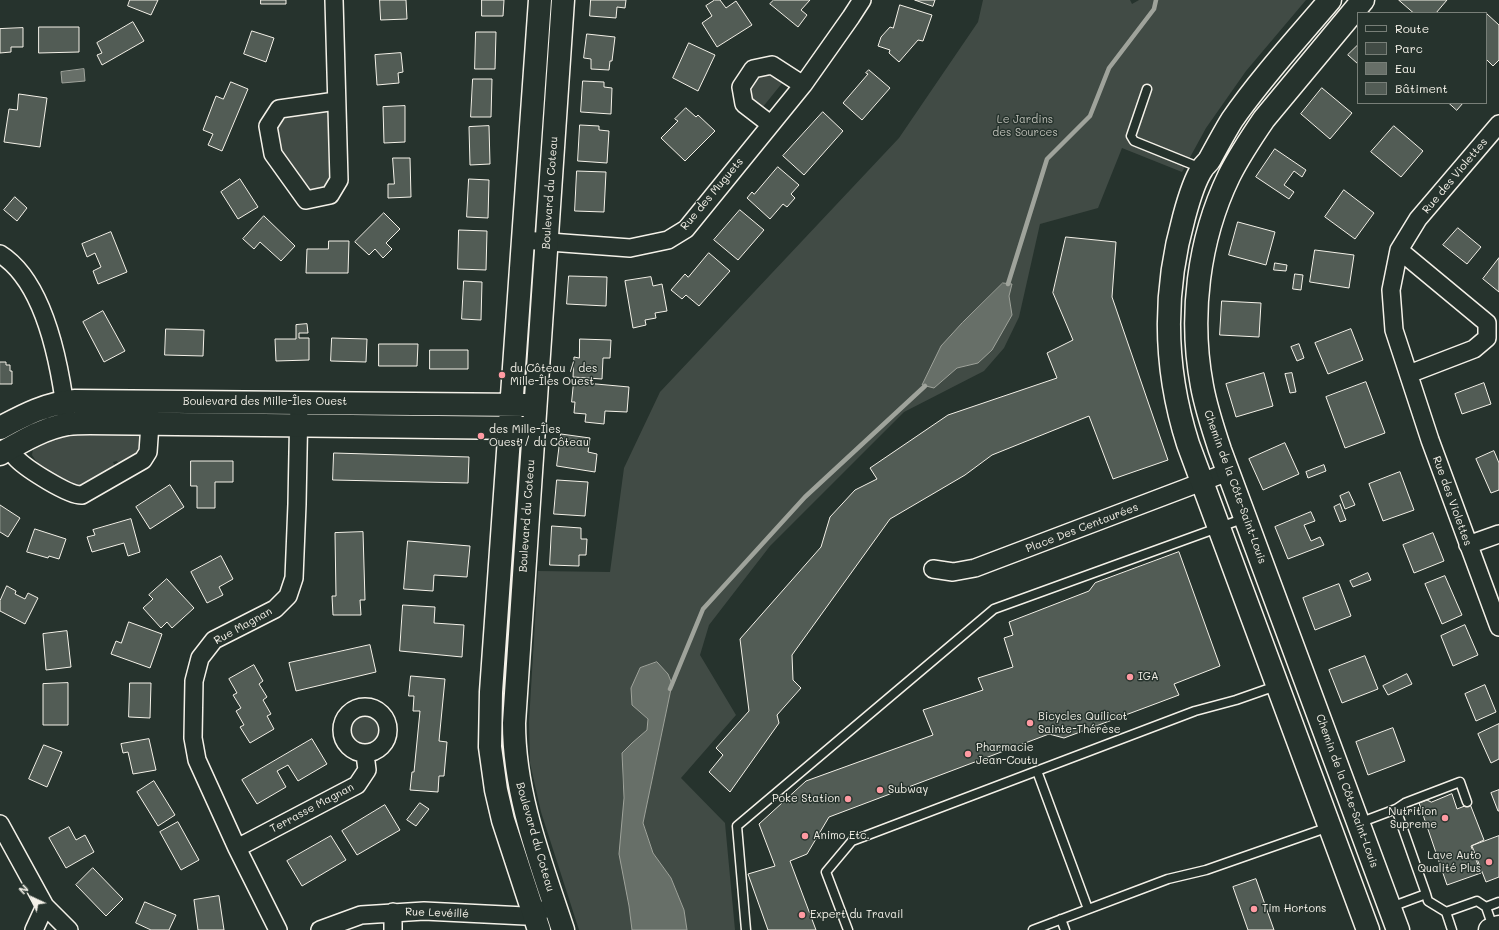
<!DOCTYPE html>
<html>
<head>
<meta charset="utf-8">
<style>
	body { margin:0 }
	#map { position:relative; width:1499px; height:930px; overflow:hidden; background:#26332d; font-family:Mali,sans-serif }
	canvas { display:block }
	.legend { position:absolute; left:1357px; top:12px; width:130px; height:92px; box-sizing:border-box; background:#26332d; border:1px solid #787f78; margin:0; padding:5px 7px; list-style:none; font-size:12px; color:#f4f1e8 }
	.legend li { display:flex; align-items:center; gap:8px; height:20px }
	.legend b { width:20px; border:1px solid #787f78 }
	.north { position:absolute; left:12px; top:878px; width:40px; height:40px; -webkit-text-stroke:3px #26332d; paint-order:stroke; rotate:316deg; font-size:11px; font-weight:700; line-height:16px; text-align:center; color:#f4f1e8 }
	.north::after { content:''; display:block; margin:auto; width:14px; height:18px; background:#f4f1e8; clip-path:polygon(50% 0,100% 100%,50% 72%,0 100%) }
</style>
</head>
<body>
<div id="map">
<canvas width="1499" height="930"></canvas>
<ul class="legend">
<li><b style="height:5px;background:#26332d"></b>Route</li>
<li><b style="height:11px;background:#414b45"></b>Parc</li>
<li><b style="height:11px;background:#676f68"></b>Eau</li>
<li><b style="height:11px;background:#525c55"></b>Bâtiment</li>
</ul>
<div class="north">N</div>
</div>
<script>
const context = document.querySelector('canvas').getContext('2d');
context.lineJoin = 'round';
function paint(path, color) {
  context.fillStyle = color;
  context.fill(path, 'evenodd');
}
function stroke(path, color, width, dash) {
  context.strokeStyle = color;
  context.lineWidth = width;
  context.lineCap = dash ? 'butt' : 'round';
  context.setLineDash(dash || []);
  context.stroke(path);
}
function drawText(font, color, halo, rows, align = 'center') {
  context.font = font + ' Mali,sans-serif';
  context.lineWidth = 3;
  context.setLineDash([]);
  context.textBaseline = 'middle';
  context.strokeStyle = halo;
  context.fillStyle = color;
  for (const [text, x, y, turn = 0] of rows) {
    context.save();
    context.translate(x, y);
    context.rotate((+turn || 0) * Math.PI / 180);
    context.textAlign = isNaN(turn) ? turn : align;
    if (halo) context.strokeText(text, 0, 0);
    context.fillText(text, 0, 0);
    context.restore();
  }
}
paint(new Path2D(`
	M983 0H1130L1132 4 1139 0H1306L1246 71 1206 128 1182 172 1122 148 1098 208 1040 224 1019 317 1004 348 984 371 904 412 770 546 709 625 700 655 736 715 681 778 725 823 735 930H687L684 910 671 878 653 853 643 823 672 684 632 705 648 719 647 731 632 743 622 753V768L629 906 632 930H579L541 812 530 763 529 722 538 571 610 572 624 468 660 392 899 138 978 22ZM1003 283 1012 284 1009 296 1012 315 978 363 957 368 934 388 922 385 941 346 962 323Z
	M771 72 783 82 762 108 753 101 750 88 758 77Z
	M331 108 334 180 327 190 309 196 279 154 275 128 286 115Z
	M76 433 139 434C141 440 140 448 138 454L119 465 117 461 113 462 115 467 79 486 72 485 40 465 36 461 32 455 33 449 35 447 52 438Z
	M347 730a18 18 0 1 1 36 0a18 18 0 1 1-36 0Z`), '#414b45');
const water = new Path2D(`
	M84 69 85 81 62 83 61 72Z
	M1003 283 1012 284 1009 296 1012 315 992 350 978 363 957 368 934 388 922 385 941 346 962 323Z
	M657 662 668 674 672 684 643 823 653 853 671 878 684 910 687 930H632L629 906 619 854 624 798 622 753 632 743 647 730 648 719 632 705 631 688 640 668Z`);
paint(water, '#676f68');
stroke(water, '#9fa39b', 1);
stroke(new Path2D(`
	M1008 284 1047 159 1090 116 1109 68 1154 9 1156 0
	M670 689 703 609 805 497 925 386`), '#9fa39b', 4.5);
const building = new Path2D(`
	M130 0H158L151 15 128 6Z
	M261 0H286V4H261Z
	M380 0H406L407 19 381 20Z
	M482 0H504L503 16H482Z
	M591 0H626L625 8 617 7 616 18 590 16Z
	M715 0H720L726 8 736 1 752 25 717 47 702 23 712 16 706 6Z
	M774 0H810L801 10 807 15 798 27 770 4Z
	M915 0H935L933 6Z
	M1399 0H1447L1436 13H1414Z
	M900 5 932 15 923 41 918 40 899 62 889 53 890 50 878 46 881 37 890 27 893 28Z
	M1487 14 1499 25V60L1493 66 1486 59V15Z
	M133 22 144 41 102 65 97 55 102 53 97 43Z
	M39 27H79V52L39 53Z
	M23 28V47H11V52L0 53V29Z
	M252 31 274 38 266 62 244 54Z
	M476 32H496L495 69H475Z
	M587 34 615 37 612 61H610L609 70 591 69V59L584 58Z
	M689 43 715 55 698 91 673 78Z
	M1358 45V64L1348 55Z
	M401 53 403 72 398 73 399 83 377 85 375 55Z
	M869 70 890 88 862 120 843 103 868 74 866 73Z
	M473 79H492L491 117H471Z
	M583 81 604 82V87L612 88 611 114 581 112Z
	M231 82 248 89 222 151 208 145 213 134 203 130 216 96 223 99Z
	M1322 88 1352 113 1330 139 1301 114Z
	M19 94 47 98 40 147 4 142 9 109 17 110Z
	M1449 103H1463L1457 110Z
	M405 106V142L384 143 383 107Z
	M686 108 696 117 698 115 715 131 685 161 661 138 678 121 675 119Z
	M823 112 843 131 804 175 783 156Z
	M580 125 599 126V130L609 131 607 163 578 161Z
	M489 126 490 164 470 165 469 127Z
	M1394 126 1423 151 1401 177 1371 152Z
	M1275 149 1306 170 1302 177 1294 171 1284 185 1294 192 1289 199 1256 177Z
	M393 158H410L411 197 388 198V184H394Z
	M778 167 799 185 791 194 795 198 787 207 783 204 770 219 747 198 752 192 754 194Z
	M577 171 606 172 604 212 575 211Z
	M240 179 258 207 238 219 221 192Z
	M469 179 489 180 488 218 467 217Z
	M1344 190 1374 213 1355 239 1325 217Z
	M15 197 27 208 17 221 4 210Z
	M740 210 764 230 738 260 714 240Z
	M384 213 400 229 386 243 392 249 383 258 375 249 369 255 355 242Z
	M264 216 295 246 281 261 260 242 254 249 243 239Z
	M1238 222 1275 232 1266 265 1229 255Z
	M1458 228 1481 247 1467 264 1443 245Z
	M459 230 487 231 486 270 458 269Z
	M111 232 127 272 98 284 93 271 101 267 95 253 87 257 82 244Z
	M1066 237 1116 242 1112 297 1168 460 1113 479 1089 416 992 455 965 475 890 519 792 655 793 680 801 688 777 715 779 723 730 792 709 772 723 755 716 748 749 711 740 639 821 547 830 517 855 490 877 479 870 468 948 415 1057 378 1047 353 1073 340 1053 293Z
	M329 241H349L348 273H306L307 249H328Z
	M1315 250 1354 255 1349 288 1310 282Z
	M709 253 730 271 699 306 686 295 682 299 671 290 685 274 688 277Z
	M1499 258V292L1483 279Z
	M1275 263 1287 265 1286 271 1274 270Z
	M1295 274 1303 275 1301 290 1293 289Z
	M569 276 607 277 606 306 567 304Z
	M651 277 653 286 662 284 667 311 655 313 656 318 645 320 646 325 633 328 625 281Z
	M464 281 482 282 481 320 462 319Z
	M1222 301 1261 303 1259 337 1220 335Z
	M103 311 125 351 104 362 83 322Z
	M307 324 308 333H299V338H309V360L276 361 275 339H296V325Z
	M166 329 204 330 203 356 165 355Z
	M1351 329 1363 360 1328 374 1315 343Z
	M332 338 367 339 366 362 331 361Z
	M580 339 611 340 610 358H603L602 379 573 377 574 357 579 358Z
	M379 344H418L417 366H379Z
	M1299 344 1304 358 1297 361 1291 347Z
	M430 350H468V369H430Z
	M0 362H6V365H10V371H12V384H0Z
	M1264 373 1273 406 1236 417 1226 384Z
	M1292 373 1296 392 1290 393 1285 374Z
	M574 382 629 387 627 412 605 411 604 424 585 422 586 414 574 413 575 402H572Z
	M1366 382 1385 433 1345 448 1326 397Z
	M1484 383 1491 404 1462 414 1455 394Z
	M561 434 590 438 588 452 597 454 595 472 557 466Z
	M1285 443 1299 474 1263 490 1249 459Z
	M1494 451 1499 463V490L1491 493 1476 459Z
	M334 453 469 457 468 483 333 480Z
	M191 461H233V482H215V508H197V486H191Z
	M1324 465 1326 471 1308 478 1306 472Z
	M1400 472 1414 510 1383 521 1369 484Z
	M557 480 588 482 585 516 554 514Z
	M170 485 184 507 150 529 136 507Z
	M1349 492 1355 505 1345 509 1340 496Z
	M1340 504 1346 520 1340 522 1334 507Z
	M0 505 20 518 8 537 0 532Z
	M1311 512 1315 521 1304 525 1311 541 1320 537 1324 545 1288 559 1275 527Z
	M131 519 140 552 128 556 124 543 92 552 87 537 95 535 93 530Z
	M552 526 581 528V539H587L586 555H579V566L550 565Z
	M35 529 66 539 59 559 49 556 48 558 27 552Z
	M363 532 365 600H360L361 615H333L332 596H336L335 533Z
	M1433 533 1444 561 1414 573 1403 545Z
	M408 541 470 546 467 577 434 575 433 591 404 589Z
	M1179 552 1220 666 1174 684 1179 695 1064 738 1049 734 829 817 807 854 790 861 816 930H768L748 874 775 866 759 824 806 781 933 735 923 710 983 690 978 678 1013 667 1004 638 1013 635 1009 622 1089 591 1095 583Z
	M221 556 233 579 219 587 223 595 207 603 191 572Z
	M1368 573 1371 580 1353 587 1350 581Z
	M1445 576 1462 615 1442 624 1425 584Z
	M167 579 194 608 172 628 167 622 161 628 143 608 153 599 149 595Z
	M1339 584 1351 616 1315 630 1303 598Z
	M7 586 16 591 15 594 25 599 28 593 38 598 25 624 0 611V601Z
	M403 605 435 607 434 623 464 625 462 657 400 651Z
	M129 622 162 634 150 668 111 654 116 641 121 643Z
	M1465 625 1478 655 1453 666 1441 636Z
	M67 631 71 667 46 670 43 634Z
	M370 645 376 672 296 691 289 663Z
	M1365 656 1378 689 1342 703 1329 670Z
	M254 665 263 681 259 684 267 697 263 700 271 714 267 716 274 729 250 743 240 727 244 725 236 711 241 708 233 695 237 693 229 679Z
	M1407 674 1412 684 1388 695 1383 686Z
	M411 676 445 679 439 741 447 742 444 776H439L438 792 410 790 412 772H414L420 711H413L414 696H409Z
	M68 683V725H43V684Z
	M130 683H151L150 718 129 717Z
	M1485 685 1496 712 1476 721 1465 694Z
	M1499 724V759L1491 763 1478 734Z
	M1393 728 1405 761 1368 775 1356 742Z
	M149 739 156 770 133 774 128 752 123 753 121 744Z
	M312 739 327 764 298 781 288 765 277 771 286 787 257 804 242 780Z
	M44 745 62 752 47 787 29 779Z
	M154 781 175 815 158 826 137 792Z
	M1499 790V811H1498L1491 793Z
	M1452 794 1457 809 1470 804 1484 840 1471 846 1481 873 1447 885 1419 803 1427 800 1431 802Z
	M420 803 429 809 416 826 407 820Z
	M385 805 400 830 357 855 342 831Z
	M178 822 199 860 181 870 160 832Z
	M69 827 76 840 85 835 94 852 66 868 49 838Z
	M331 836 346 860 302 886 287 861Z
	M1499 836V877L1486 882 1472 846Z
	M93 868 123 899 106 916 76 885Z
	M1256 879 1274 930H1248L1233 887Z
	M219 896 224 930H198L194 900Z
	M145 902 176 915 169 930H151L136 923Z`);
paint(building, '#525c55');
stroke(building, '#f4f1e8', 1);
const lane = new Path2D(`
	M1147 89 1131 136 1134 141 1201 168
	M1037 771 1088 909
	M1396 809 1405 803 1460 782 1467 802
	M1359 823 1396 809 1426 894 1391 907
	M1426 894 1428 901 1446 912 1452 930
	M1486 907 1499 902
	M1446 912 1477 901 1486 907 1493 927
	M1061 919 1065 930
	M746 930 737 826 994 609 1245 518
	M848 930 826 872 852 841 1195 711 1236 700 1276 686
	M1033 930 1168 879 1206 870 1329 827`);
const street = new Path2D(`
	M334 0 339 180 330 195 306 200 273 154 268 126 279 109 336 101
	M770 124 744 104 741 87 753 69 772 65 803 85
	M1499 124 1418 219 1399 250 1391 290 1394 330 1430 440 1499 627
	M523 240 630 248 668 240 686 229 803 85 851 17 862 0
	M1399 250 1487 323V338L1474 349 1409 374
	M0 254C45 282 60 366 66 414
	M10 448C12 452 14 456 17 459 27 469 69 496 82 495L143 460 148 452 150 424
	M1468 545 1499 534
	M933 569 953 572 975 568 1228 472
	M342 730a23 23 0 1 1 46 0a23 23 0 1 1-46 0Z
	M0 824 45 906 69 930
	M237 848 357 785 367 770 365 754
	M393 912V930
	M34 930 45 906
	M278 930 237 848 197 760 193 738 194 681 200 658 214 640 275 609 288 596 294 578 297 504 299 402
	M320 930 361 915 424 911 525 916 555 906`);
const secondary = new Path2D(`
	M563 0 514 723C514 795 541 863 563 930
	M1330 0C1297 39 1261 78 1232 120 1224 133 1217 146 1210 159 1208 163 1204 165 1202 169 1194 181 1188 202 1184 217 1163 292 1164 369 1188 444L1368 930
	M1363 0 1264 119C1251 138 1239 156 1229 176 1198 240 1189 317 1202 386 1206 408 1213 429 1220 450L1398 930
	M0 428C24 415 47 403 75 401L526 405
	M0 454C21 442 44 428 68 424 75 423 83 423 90 423L524 428
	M539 930 503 820 496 790 490 747 491 692 540 0
	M1490 930 1499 927`);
stroke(lane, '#f4f1e8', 11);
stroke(street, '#f4f1e8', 20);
stroke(secondary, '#f4f1e8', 25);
stroke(lane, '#26332d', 8);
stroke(street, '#26332d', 17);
stroke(secondary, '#26332d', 22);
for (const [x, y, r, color] of [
	[502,375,4,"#ff9aa2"],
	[481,436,4,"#ff9aa2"],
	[1130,677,4,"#ff9aa2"],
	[1030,723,4,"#ff9aa2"],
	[968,754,4,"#ff9aa2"],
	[880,790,4,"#ff9aa2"],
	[848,799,4,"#ff9aa2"],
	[1445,818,4,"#ff9aa2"],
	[805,836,4,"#ff9aa2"],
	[1489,862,4,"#ff9aa2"],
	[1254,909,4,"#ff9aa2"],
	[802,915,4,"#ff9aa2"]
]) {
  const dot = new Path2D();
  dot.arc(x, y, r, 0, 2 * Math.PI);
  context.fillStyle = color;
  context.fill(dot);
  stroke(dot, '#26332d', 1.5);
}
drawText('11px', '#bebfb7', '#26332d', [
	["Le Jardins",1025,120],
	["des Sources",1025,133]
]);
drawText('11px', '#f4f1e8', '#26332d', [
	["Rue des Violettes",1455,176,-50],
	["Boulevard du Coteau",550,193,-86],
	["Rue des Muguets",712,194,-50],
	["Boulevard des Mille-Îles Ouest",265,402],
	["Chemin de la Côte-Saint-Louis",1235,487,70],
	["Rue des Violettes",1452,501,70],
	["Boulevard du Coteau",527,516,-86],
	["Place Des Centaurées",1082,528,-21],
	["Rue Magnan",243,626,-29],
	["Chemin de la Côte-Saint-Louis",1347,791,70],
	["Terrasse Magnan",312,808,-28],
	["Boulevard du Coteau",535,837,74],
	["Rue Levéillé",437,913,2]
]);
drawText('11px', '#f4f1e8', '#26332d', [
	["du Côteau / des",510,369],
	["Mille-Îles Ouest",510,382],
	["des Mille-Îles",489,430],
	["Ouest / du Côteau",489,443],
	["IGA",1138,677],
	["Bicycles Quilicot",1038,717],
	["Sainte-Thérèse",1038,730],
	["Pharmacie",976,748],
	["Jean-Coutu",976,761],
	["Subway",888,790],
	["Poke Station",840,799,"right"],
	["Nutrition",1437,812,"right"],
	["Supreme",1437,825,"right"],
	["Animo Etc.",813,836],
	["Lave Auto",1481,856,"right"],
	["Qualité Plus",1481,869,"right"],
	["Tim Hortons",1262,909],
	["Expert du Travail",810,915]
], 'left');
</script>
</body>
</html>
